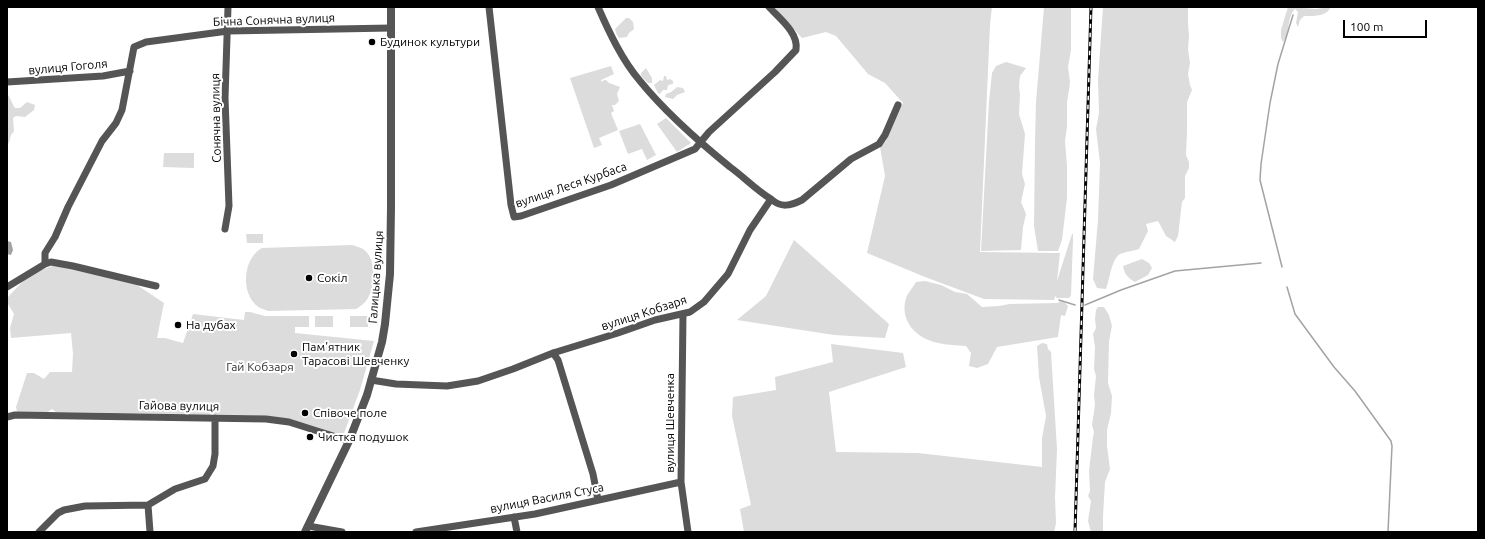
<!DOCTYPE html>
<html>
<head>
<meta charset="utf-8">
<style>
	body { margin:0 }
	#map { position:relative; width:1485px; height:539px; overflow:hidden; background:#fff; font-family:Ubuntu,sans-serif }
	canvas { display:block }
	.frame { position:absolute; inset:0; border:8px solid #000; pointer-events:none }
	.scale { position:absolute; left:1343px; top:20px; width:84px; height:18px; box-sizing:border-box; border:2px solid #000; border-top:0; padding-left:5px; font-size:12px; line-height:14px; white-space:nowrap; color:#000; -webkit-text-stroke:3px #fff; paint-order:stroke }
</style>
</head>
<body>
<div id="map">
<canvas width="1485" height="539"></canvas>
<div class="frame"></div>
<div class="scale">100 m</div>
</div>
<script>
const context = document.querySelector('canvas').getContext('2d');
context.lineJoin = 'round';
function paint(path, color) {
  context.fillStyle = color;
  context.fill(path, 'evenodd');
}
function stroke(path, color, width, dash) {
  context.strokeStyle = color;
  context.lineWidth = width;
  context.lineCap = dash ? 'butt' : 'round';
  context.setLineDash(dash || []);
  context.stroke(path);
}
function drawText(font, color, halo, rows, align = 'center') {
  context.font = font + ' Ubuntu,sans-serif';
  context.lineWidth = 4;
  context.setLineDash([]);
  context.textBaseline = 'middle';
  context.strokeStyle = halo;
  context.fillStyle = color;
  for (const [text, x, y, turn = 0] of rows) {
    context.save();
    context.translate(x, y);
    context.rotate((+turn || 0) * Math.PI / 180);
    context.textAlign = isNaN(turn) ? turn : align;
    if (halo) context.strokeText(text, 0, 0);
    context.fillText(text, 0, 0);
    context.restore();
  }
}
paint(new Path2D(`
	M774 7H992L990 25 980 252 1060 253 1057 281 1072 234H1073V240L1071 295 1069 298H1057L1055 296 1054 300 984 299 925 277 867 253 885 176 880 147 886 141 903 103 885 83 868 74 836 36 826 32 802 38Z
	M1044 7H1071V50L1068 67 1070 82 1069 90 1067 102V127L1065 141 1067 166V198L1062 240 1058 251H1038L1034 226 1035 142 1036 102Z
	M1103 7H1188V23L1189 37 1188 49 1190 63 1188 74 1190 85 1192 90 1187 102V133L1186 155 1189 162V168L1185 176V198L1182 202 1178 236 1175 242 1166 236 1158 221 1146 224 1148 231 1139 249C1133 251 1125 252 1120 254 1111 260 1110 279 1106 289L1097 288 1093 279 1098 220 1100 163 1096 129 1099 113 1098 80Z
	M1288 7 1316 9 1331 7C1326 17 1313 16 1304 16L1300 20 1298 27 1296 23 1298 12 1295 9C1286 18 1291 33 1283 42L1281 38V30Z
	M626 18H629L633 22 634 29 629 33 627 37 619 38 616 33 615 29Z
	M1006 62 1026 68 1020 76 1019 86 1020 95 1019 114 1025 134 1022 174 1025 184 1021 202 1026 214 1023 227 1021 250 981 251 989 101 992 73 996 66Z
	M611 66 614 74 601 80 602 82 604 80H606L609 83 620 87 617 94 619 101 615 105H612L614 111 611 113 618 130 599 138 602 145 594 148 570 78Z
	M646 68 652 78V83H648L641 76V73Z
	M664 76H666L667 80 670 79 673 81V84L668 85 667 90H663L660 94 658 93 654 85 660 80 663 81Z
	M677 87 683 88 685 92 677 95 673 99 665 97 666 94 671 92Z
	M7 94C11 98 12 104 15 108H20L27 102 35 105 34 110 25 117 16 116 13 118 14 131 11 135 9 143 7 144Z
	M666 118 691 143 677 152 657 124Z
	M640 124 656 155 647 160 642 149 628 154 619 131Z
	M164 153H194V168L163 167Z
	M246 234H263V243H247Z
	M794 240 889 324 885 338 834 335 737 320 766 296Z
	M352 245C355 246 360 247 363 249 377 258 375 286 368 298 365 303 361 306 356 309L268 311C263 309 258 308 254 303 241 288 244 258 262 248Z
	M1142 259 1149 263 1152 268 1148 275 1135 282C1127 277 1125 275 1123 266Z
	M55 265 134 283 164 303 157 338H165L183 343 193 314 244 320 245 312H250L265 316H309V327H295V333L374 341 360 390 343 436 317 427 290 419 246 415 56 412 52 409 46 413 17 412 16 407 27 373H34L44 379 50 372H72L73 354 71 333 11 338 10 328 14 314 8 304V297L29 275Z
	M925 281 941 285 955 292 967 294 982 307 999 306 1010 304 1058 303 1060 301 1064 302 1068 306 1065 316 1061 315 1058 337 997 347 988 364 977 368 969 366 971 353 966 346C957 345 947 345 938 343 917 339 899 321 906 298 908 293 913 287 916 282Z
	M1098 307H1104L1109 315 1112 326 1109 341 1108 383 1112 396 1111 413 1107 430V446L1110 469 1105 482 1103 516V532H1091L1088 521 1091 501 1088 496 1090 491 1089 471 1093 437 1094 432 1092 425 1095 405 1094 395 1096 376 1094 369 1095 347 1093 334 1096 328 1095 319 1096 310Z
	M315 316H333V327H315Z
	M350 316H368V327H350Z
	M1042 343 1047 344 1048 349 1051 352 1057 449 1055 498 1056 523 1054 532H744L740 509 751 505 732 416 733 397 776 390 775 377 833 362 831 344 903 353 906 367 829 392 836 452 918 453 1042 467V438L1046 416 1039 377 1037 346Z`), '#dcdcdc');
paint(new Path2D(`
	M7 241 11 242 13 250 11 255 7 254Z`), '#a3a3a3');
stroke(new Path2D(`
	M1282 267 1260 180 1261 164 1270 103 1278 64 1293 15
	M1287 287 1295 314 1334 367 1355 391 1391 441 1392 446 1388 532
	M1059 300 1075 305
	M1085 305 1121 290 1175 271 1261 263`), '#a3a3a3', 1.5);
stroke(new Path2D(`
	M489 7 511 205 514 217 521 216 611 185 695 149 709 132 775 72 796 50C799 33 779 18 769 7
	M598 7C609 32 622 60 640 81 666 113 698 141 730 167 744 177 756 190 771 199
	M7 82 103 76 130 71
	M225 229 229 206 225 98 228 7
	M45 264 51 262 73 266 156 286
	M7 287 45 264V253L55 237 68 207 102 141 116 123 122 110 134 47 146 42 228 31 391 28
	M683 314 681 482 688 532
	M553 353 558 360 593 474 598 500
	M371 380 396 384 447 386 478 381 513 369 553 353 618 333 655 320 690 312 704 302 728 274 750 230 771 199C781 208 790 206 802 200L851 159 879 144 885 135 898 105
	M7 417 15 415 266 419 289 422 349 441
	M148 505 150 532
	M514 517 517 532
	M308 526 342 532
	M39 532 58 513 64 510 85 506 148 505 175 489 205 479 213 466 215 454V418
	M416 532 535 514 681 482`), '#555', 7);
stroke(new Path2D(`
	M305 532 349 441 367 395 382 342 385 324 390 274 391 207V7`), '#555', 8);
const rail = new Path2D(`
	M1075 532 1091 7`);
stroke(rail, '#000', 3);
stroke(rail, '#fff', 1.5, [4.5]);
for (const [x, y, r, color] of [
	[372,42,4,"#000"],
	[309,278,4,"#000"],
	[178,325,4,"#000"],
	[294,354,4,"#000"],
	[305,413,4,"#000"],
	[310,437,4,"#000"]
]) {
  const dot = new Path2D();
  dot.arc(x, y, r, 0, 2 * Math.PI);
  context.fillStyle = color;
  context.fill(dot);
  stroke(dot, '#fff', 1.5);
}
drawText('12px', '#000', '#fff', [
	["Бічна Сонячна вулиця",274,20,-2],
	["вулиця Гоголя",68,67,-5],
	["Сонячна вулиця",216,118,-91],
	["вулиця Леся Курбаса",571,185,-19],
	["Галицька вулиця",376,277,-86],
	["вулиця Кобзаря",644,313,-18],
	["Гайова вулиця",179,406,1],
	["вулиця Шевченка",670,423,-90],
	["вулиця Василя Стуса",547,498,-11]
]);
drawText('12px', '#000', '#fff', [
	["Будинок культури",380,42],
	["Сокіл",317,278],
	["На дубах",186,325],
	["Пам'ятник",302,347],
	["Тарасові Шевченку",302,361],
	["Співоче поле",313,413],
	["Чистка подушок",318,437]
], 'left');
drawText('12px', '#333', '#fff', [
	["Гай Кобзаря",260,367]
]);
</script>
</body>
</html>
